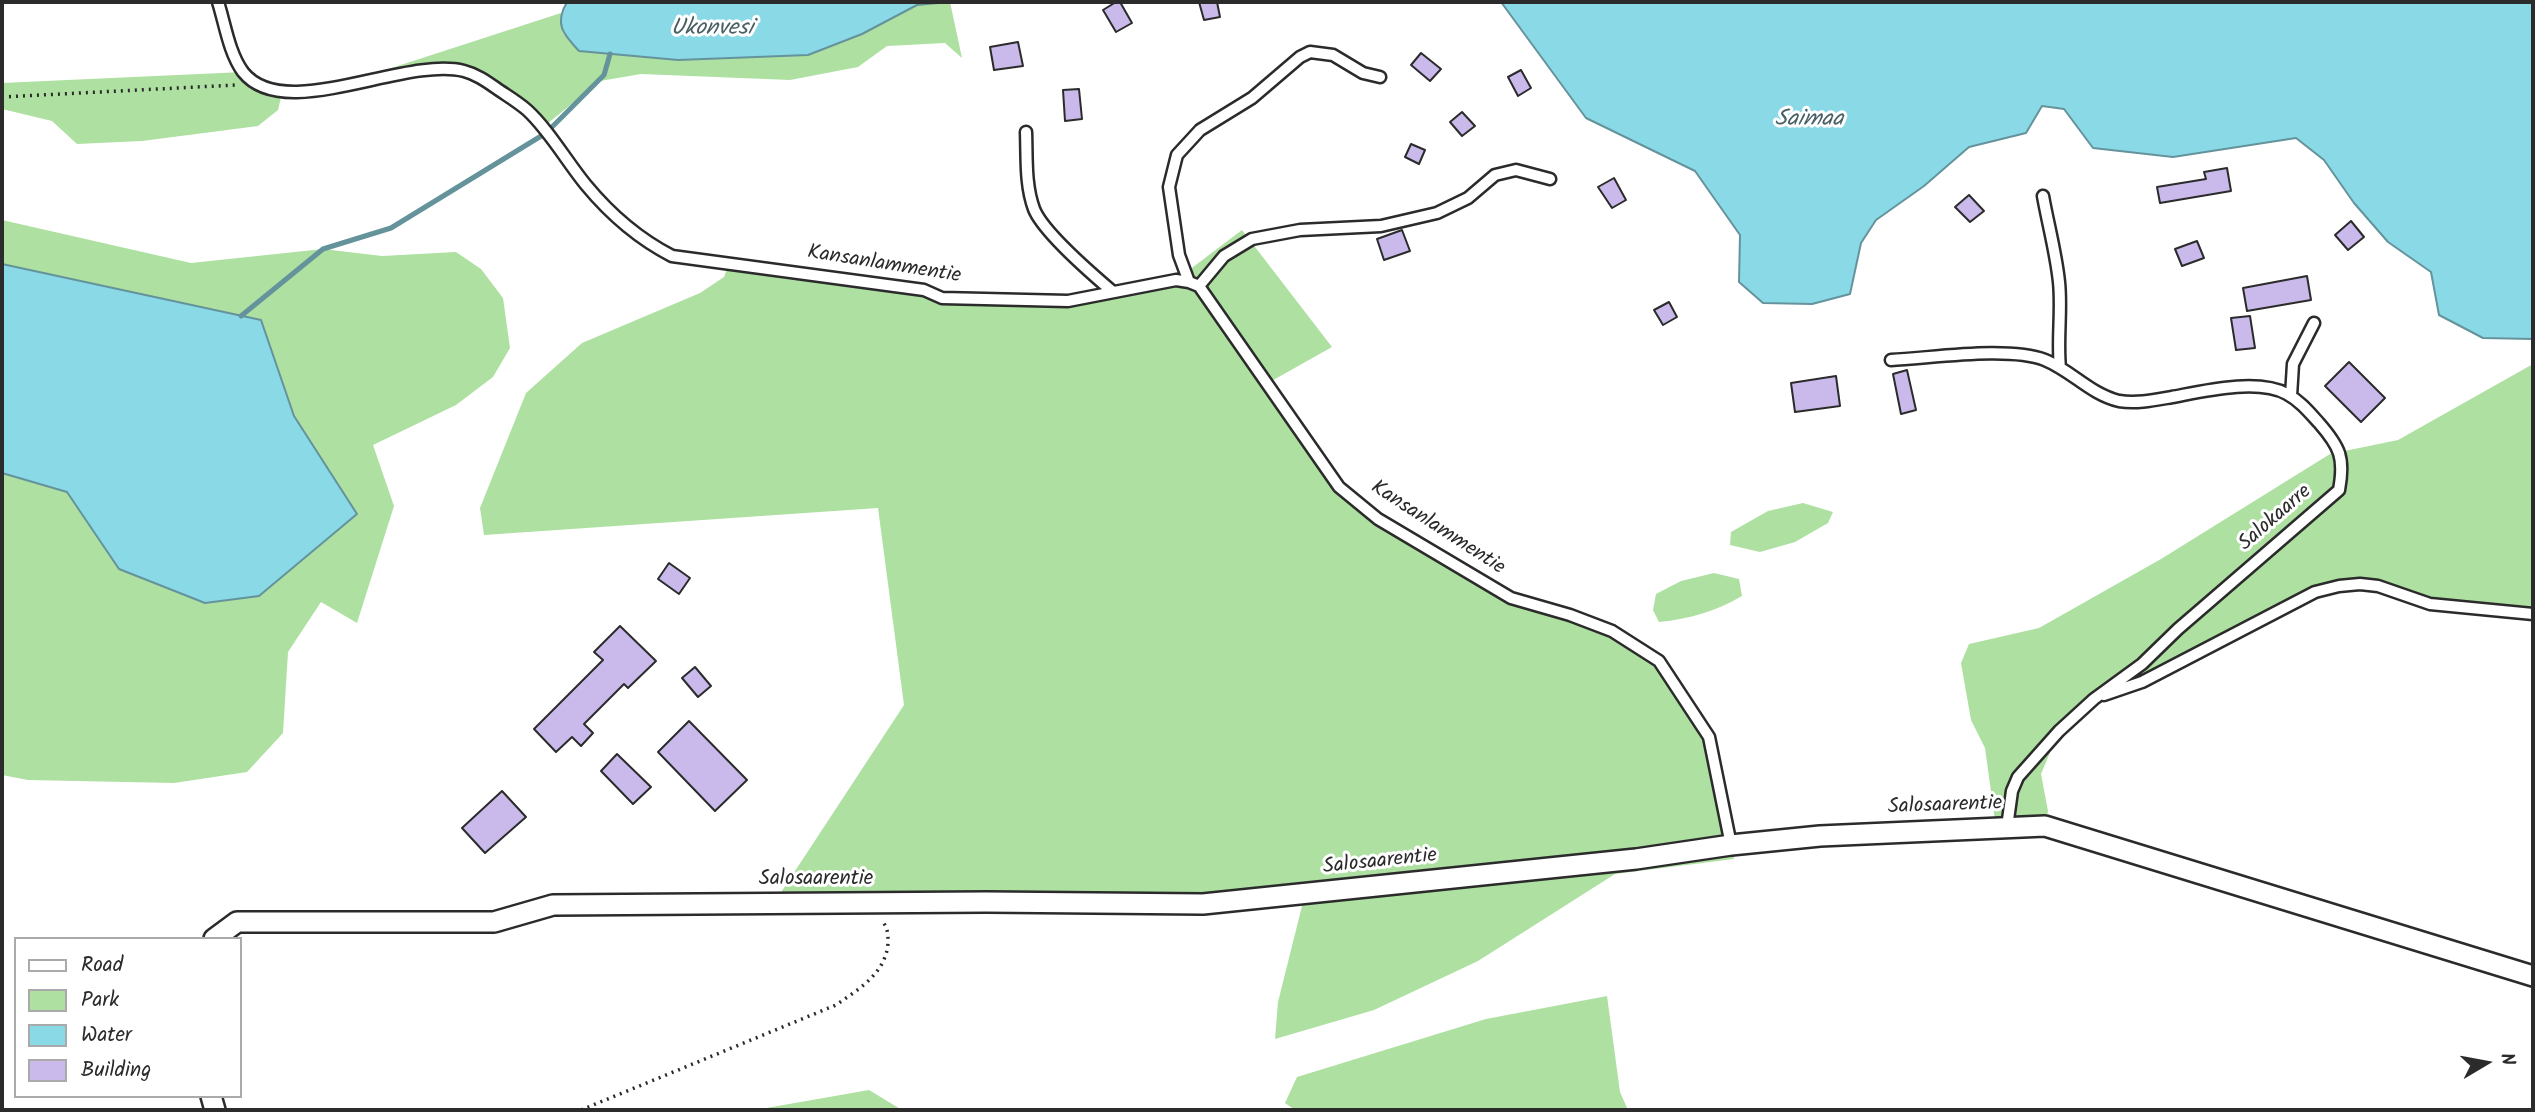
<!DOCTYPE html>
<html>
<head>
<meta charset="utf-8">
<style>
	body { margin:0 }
	#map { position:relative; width:2535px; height:1112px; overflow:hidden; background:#fff; font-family:Kalam,sans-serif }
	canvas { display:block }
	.frame { position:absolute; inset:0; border:4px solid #2b2b2b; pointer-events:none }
	.legend { position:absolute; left:14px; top:937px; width:228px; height:161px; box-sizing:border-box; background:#fff; border:2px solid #aaa; margin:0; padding:9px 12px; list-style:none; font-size:21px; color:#2b2b2b }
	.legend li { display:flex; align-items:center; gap:14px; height:35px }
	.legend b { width:35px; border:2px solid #aaa }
	.north { position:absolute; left:2451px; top:1028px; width:70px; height:70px; -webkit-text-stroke:5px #fff; paint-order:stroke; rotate:80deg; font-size:19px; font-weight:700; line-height:28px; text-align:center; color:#2b2b2b }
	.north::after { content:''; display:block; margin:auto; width:24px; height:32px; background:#2b2b2b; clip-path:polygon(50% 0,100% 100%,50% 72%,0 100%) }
</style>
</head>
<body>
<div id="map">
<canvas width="2535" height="1112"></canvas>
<div class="frame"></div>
<ul class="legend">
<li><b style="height:9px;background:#fff"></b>Road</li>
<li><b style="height:19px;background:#aee0a1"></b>Park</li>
<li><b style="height:19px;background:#8ad9e7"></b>Water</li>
<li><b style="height:19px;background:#c9baeb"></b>Building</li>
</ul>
<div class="north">N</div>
</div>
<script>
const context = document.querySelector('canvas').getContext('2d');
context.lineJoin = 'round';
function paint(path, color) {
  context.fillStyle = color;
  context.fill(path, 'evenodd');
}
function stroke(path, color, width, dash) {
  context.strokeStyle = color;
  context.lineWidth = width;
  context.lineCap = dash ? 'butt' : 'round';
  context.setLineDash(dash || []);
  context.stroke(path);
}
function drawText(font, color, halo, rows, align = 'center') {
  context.font = font + ' Kalam,sans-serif';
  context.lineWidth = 6;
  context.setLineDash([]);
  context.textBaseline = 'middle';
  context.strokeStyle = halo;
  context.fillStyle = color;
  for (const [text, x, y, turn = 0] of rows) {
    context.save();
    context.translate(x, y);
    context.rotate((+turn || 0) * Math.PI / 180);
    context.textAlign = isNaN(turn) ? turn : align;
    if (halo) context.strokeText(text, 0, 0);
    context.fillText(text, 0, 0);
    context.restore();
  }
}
paint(new Path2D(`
	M950 2 962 58 945 43 887 46 858 67 790 80 641 74 600 81 542 128 479 77 449 68 333 87 561 13 563 34 808 55 862 34 917 5Z
	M243 72 282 93 278 110 258 126 142 141 77 144 52 121 2 109V83Z
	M2 220 191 263 323 249 382 256 456 252 481 269 503 298 510 348 493 377 456 405 373 445 394 506 357 623 321 602 288 652 283 733 247 772 174 783 28 780 2 775Z
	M1242 230 1332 347 1268 383 1339 487 1378 520 1511 598 1570 615 1659 661 1709 737 1734 859 1615 874 1478 961 1374 1010 1275 1039 1278 1002 1305 894 774 903 904 705 878 508 484 535 480 508 526 393 582 343 700 293 724 277 729 264 924 290 942 298 1068 301 1176 280Z
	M2533 364V614L2455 609 2378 586 2315 592 2239 633 2094 699 2059 731 2041 774 2048 811 2045 826 1996 828 1985 748 1971 720 1961 663 1969 644 2039 628 2161 559 2330 454 2398 440Z
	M1803 503 1833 512 1828 523 1795 542 1760 552 1730 545 1731 532 1768 511Z
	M1714 573 1739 579 1742 596C1717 611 1689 619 1659 622L1653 610 1656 594 1681 581Z
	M1607 996 1620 1092 1628 1110H1295L1285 1103 1297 1077 1486 1019Z
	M869 1090 902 1110H755Z`), '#aee0a1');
const water = new Path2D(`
	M567 2H949L917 5 862 34 808 55 678 60 579 51C563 34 554 24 567 2Z
	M1501 2H2533V339L2483 338 2439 315 2431 272 2388 242 2354 203 2324 160 2296 138 2173 157 2093 148 2064 109 2042 106 2026 133 1969 147 1924 186 1876 220 1861 243 1850 294 1812 304 1763 303 1739 282 1740 235 1695 171 1586 118Z
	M2 264 261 320 294 416 357 514 259 596 205 603 119 569 67 492 2 473Z`);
paint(water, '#8ad9e7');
stroke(water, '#64939c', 2);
stroke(new Path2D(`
	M241 316 323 249 391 228 546 133 604 75 610 54`), '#64939c', 5);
const building = new Path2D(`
	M1116 2H1120L1132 23 1116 32 1103 10Z
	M1199 2H1217L1220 17 1204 20Z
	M1018 42 1023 66 994 70 990 47Z
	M1421 53 1441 69 1430 81 1411 65Z
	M1521 70 1531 88 1518 96 1508 77Z
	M1079 89 1082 119 1065 121 1063 90Z
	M1462 112 1475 126 1462 136 1450 122Z
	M1411 144 1425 150 1419 164 1405 157Z
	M2227 168 2231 191 2160 203 2157 187 2206 179 2204 172Z
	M1614 178 1626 200 1612 208 1598 187Z
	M1969 195 1984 211 1970 222 1955 207Z
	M2351 221 2364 237 2348 250 2335 235Z
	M1402 230 1410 251 1384 260 1377 239Z
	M2197 241 2204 258 2182 266 2175 249Z
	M2307 276 2311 300 2247 311 2243 288Z
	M1669 302 1677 317 1663 325 1654 310Z
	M2250 316 2255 348 2236 350 2231 318Z
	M2349 362 2385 398 2361 422 2325 386Z
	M1907 370 1916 410 1901 414 1893 374Z
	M1836 376 1840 406 1795 412 1791 383Z
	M669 563 690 578 679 594 658 579Z
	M620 626 656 661 628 688 624 684 584 724 593 733 581 746 572 737 556 752 534 729 603 660 594 652Z
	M695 667 711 686 698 697 682 678Z
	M689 721 747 780 715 811 658 752Z
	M617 754 651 787 633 804 601 771Z
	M502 791 526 817 485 853 462 828Z`);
paint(building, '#c9baeb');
stroke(building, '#2b2b2b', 2);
const lane = new Path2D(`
	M218 2C225 24 229 53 243 72 284 124 404 56 464 71 476 74 486 81 496 88 506 95 518 102 527 110 549 130 567 162 586 185 610 214 639 239 672 256L924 290 942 298 1068 301 1176 280 1189 282 1199 286 1339 487 1378 519 1511 598 1570 615 1612 631 1659 661 1709 737 1731 845
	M1026 132C1027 157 1025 185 1034 209 1043 232 1093 275 1113 292
	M2043 196C2048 224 2056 253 2059 282 2062 311 2057 339 2060 368
	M1189 282 1179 255 1169 187 1177 155 1200 130 1252 98 1300 57 1310 52 1333 55 1363 73 1380 77
	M1199 286 1224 256 1252 239 1300 230 1381 226 1437 213 1468 198 1495 175 1516 170 1550 179
	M1891 360C1933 358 2008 346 2045 360 2072 371 2090 394 2119 401 2137 404 2155 400 2172 397 2204 391 2258 378 2287 394 2300 401 2309 412 2319 423 2340 447 2345 458 2339 490L2178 629 2142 664 2094 699 2059 731 2018 777 2012 791 2007 827
	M2291 396 2293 364 2314 323
	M2104 695 2142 682 2315 592 2339 586 2360 584 2378 586 2430 604 2533 614`);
const street = new Path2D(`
	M214 939 237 922H494L553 905 986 902 1203 904 1636 859 1731 845 1820 836 2045 826 2533 976
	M211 1096 215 1110`);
stroke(lane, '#2b2b2b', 15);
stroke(street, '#2b2b2b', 24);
stroke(new Path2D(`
	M2 97 236 85
	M581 1110 836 1005C859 989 886 973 888 943 888 934 888 929 883 922`), '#2b2b2b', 3.5, [2, 5]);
stroke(lane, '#fff', 10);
stroke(street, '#fff', 19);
drawText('21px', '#2b2b2b', '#fff', [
	["Kansanlammentie",884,266,9],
	["Salokaarre",2276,519,-41],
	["Kansanlammentie",1437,529,33],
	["Salosaarentie",1945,807,-2],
	["Salosaarentie",1380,863,-6],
	["Salosaarentie",816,880]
]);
drawText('italic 23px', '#485f63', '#fff', [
	["Ukonvesi",712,30],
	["Saimaa",1809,121]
]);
</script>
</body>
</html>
